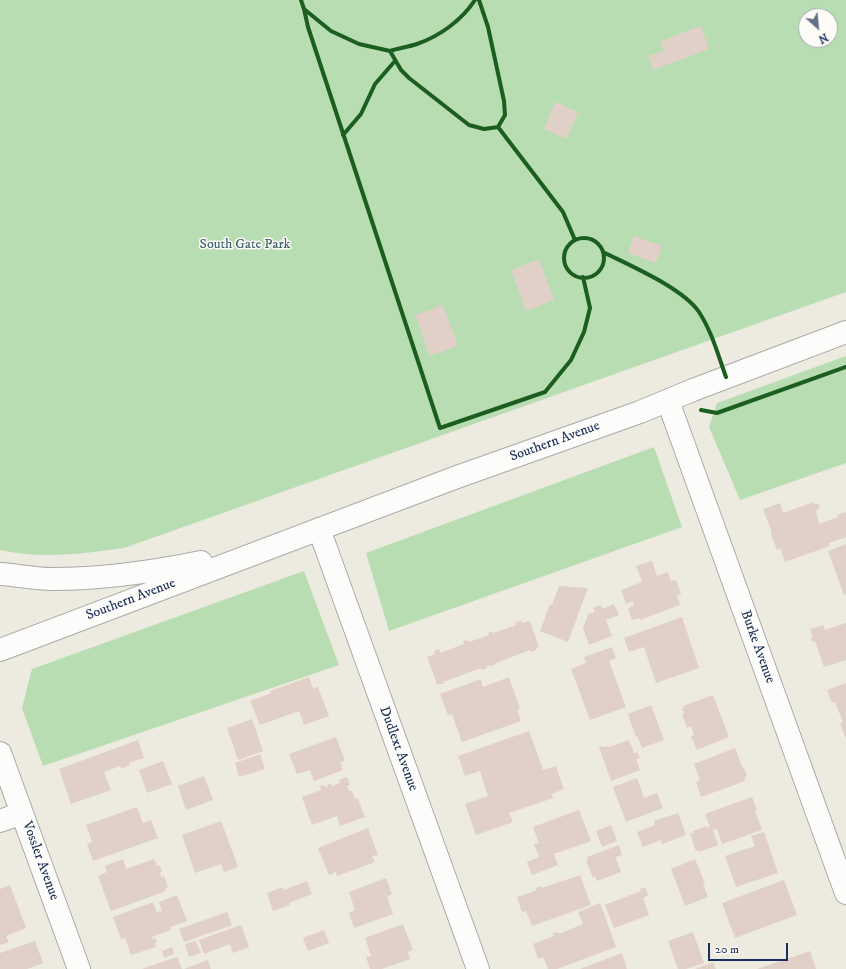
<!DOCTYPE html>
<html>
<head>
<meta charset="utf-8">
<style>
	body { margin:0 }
	#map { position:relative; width:846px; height:969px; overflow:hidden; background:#edeadf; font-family:"IM FELL DW Pica",serif }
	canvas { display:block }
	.north { position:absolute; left:798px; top:8px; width:40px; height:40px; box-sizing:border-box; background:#fdfcf7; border:1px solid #a3aaba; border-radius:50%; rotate:153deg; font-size:11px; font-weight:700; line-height:16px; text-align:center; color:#1b2f5e }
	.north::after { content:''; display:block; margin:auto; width:14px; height:18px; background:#64708b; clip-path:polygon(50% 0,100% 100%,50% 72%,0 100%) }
	.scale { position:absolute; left:708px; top:943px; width:80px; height:18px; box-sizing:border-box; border:2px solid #1b2f5e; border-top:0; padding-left:5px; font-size:12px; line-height:14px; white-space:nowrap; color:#1b2f5e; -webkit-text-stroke:3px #fdfcf7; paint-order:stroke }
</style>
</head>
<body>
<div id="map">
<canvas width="846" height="969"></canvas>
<div class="north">N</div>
<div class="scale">20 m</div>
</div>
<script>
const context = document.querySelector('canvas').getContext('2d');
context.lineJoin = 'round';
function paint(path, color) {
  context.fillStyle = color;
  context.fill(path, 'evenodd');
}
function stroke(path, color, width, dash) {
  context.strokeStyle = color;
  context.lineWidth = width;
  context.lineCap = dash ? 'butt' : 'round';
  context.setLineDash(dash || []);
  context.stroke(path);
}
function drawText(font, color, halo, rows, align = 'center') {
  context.font = font + ' "IM FELL DW Pica",serif';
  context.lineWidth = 3;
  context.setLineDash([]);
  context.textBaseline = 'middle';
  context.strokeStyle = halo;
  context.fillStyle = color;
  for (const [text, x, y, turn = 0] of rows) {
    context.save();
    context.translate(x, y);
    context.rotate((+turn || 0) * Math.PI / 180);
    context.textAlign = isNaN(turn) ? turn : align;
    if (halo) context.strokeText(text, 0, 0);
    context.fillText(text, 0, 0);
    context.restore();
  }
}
paint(new Path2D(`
	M0 0H846V292L124 548C83 554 40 559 0 550ZM806 16H830V40H806Z
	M846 356V463L740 500 709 427 717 403Z
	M654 447 682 527 389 631 366 553Z
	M304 571 339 665 43 766 22 708 32 669Z`), '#b8ddb2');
paint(new Path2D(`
	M701 26 709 49 653 70 648 56 664 51 660 41Z
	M555 102 578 112 567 139 544 129Z
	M634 236 662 246 656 263 628 253Z
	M539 259 554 300 526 311 511 270Z
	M443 305 458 346 430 356 415 315Z
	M814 502 815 505 818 503 820 508 816 510 819 524 838 517 837 515 846 512V537L829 543 830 546 785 562 780 548 777 550 771 534 772 533 763 509 780 503 783 513Z
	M846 544V594L844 595 828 551Z
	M652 561 657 576 668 572 671 581 676 580 681 594 677 595 680 605 640 620 639 618 632 620 628 608 634 606 632 601 626 604 621 590 642 582 636 566Z
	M559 586 588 588 568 642 540 631 550 604 552 605Z
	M614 604 619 615 606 620 612 636 589 645 583 628 588 614 595 612 593 608 601 605 602 609Z
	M682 617 699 668 656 683 644 647 629 652 624 638Z
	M521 620 522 623 530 621 539 647 536 648V650L531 652 530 650 496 663V664L491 666V665L486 666 487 668 481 670V668L443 682 444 684H437L427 657 435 654 434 651 439 649 440 653 464 644 463 641 468 640 469 642 489 635 488 633 492 631 493 633 516 625 515 623Z
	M846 623V660L824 667 815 641 812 642 811 637 813 636 810 629 823 625 825 630Z
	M612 647 616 658 609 661 626 707 590 720 571 669 586 663 584 657Z
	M309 677 313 688 318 687 329 716 304 725 299 711 260 725 250 701 271 693 270 691Z
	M509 677 520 708 517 710 521 721 462 742 452 714 448 715 440 694 481 679 483 687Z
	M846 683V739L840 723 843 722 835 702 832 703 827 690Z
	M713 695 729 737 697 750 691 736 694 735 691 726 687 728 682 714 684 713 682 708H684L683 706Z
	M651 705 664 740 642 748 637 736 636 737 628 714Z
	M252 719 263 751 238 760 227 728Z
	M529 731 543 770 556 766 564 789 552 794 553 798 509 813 513 822 476 835 465 804 488 796 480 771 465 776 458 756Z
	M336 737 345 761 340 762 343 770 314 781 310 770 297 774 289 754Z
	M138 740 144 758 129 763 130 765 121 769 120 766 104 772 111 790 71 804 59 769Z
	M629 740 634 753 637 752 640 758 636 759 640 770 611 781 599 747 602 746 603 747 608 746 609 747Z
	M735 748 742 767 744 768 747 775 744 779 745 781 701 797 696 782 700 780 694 764Z
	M260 754 265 769 239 777 235 763Z
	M163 761 172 784 147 793 139 770Z
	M204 776 213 800 186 810 178 786Z
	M347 777 350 785 347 786 349 791H352L355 799H358L365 817 340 826 337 816 312 825 302 797 321 790 320 786 324 785 326 788 328 787 327 785 331 783 332 786 340 783 339 780Z
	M637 778 644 798 657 793 663 808 626 822 613 787Z
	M752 797 757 810 755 811 762 830 722 844 717 829 713 830 718 845 699 852 698 850 696 851 690 834 694 833 693 831 707 826 708 828 710 827 705 814Z
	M137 807 143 823 151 820 158 838 93 861 87 844 92 842 86 825Z
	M579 810 591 841 554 854 558 865 532 875 527 862 539 857 534 844 539 843 533 827Z
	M678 813 686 835 662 844 661 840 643 847 637 832 655 825 654 821Z
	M221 821 238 867 224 872 221 864 195 873 182 835Z
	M611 825 617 841 602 847 596 831Z
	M368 828 378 855 372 856 375 862 337 876 336 872 329 875 318 848Z
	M764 832 778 873 736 887 725 856 755 846 751 836Z
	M619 845 622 855 615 857 621 872 597 881 595 876 593 878 586 861 588 860 587 857Z
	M123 859 126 869 154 859 157 866 160 865 162 872H160L161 877 164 876 168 887 165 889 166 891 111 911 98 876 107 872 105 866Z
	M695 859 705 883 703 884 708 897 685 906 671 869Z
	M580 875 591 905 532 926 526 911 522 912 517 897 537 890 536 888 542 886V888Z
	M386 878 392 894 387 897 393 914 354 928 349 913 355 910 349 892Z
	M784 880 797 915 735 938 722 903Z
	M307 881 312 894 289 903 290 905 273 911 267 893 283 887 284 890Z
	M10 885 26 928 6 936 9 942 0 945V889Z
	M645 887 648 895 643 898 649 915 614 928 605 905 641 891 640 889Z
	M177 895 187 921 170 927 171 930 152 937 153 939 156 938 157 942 155 943 156 947 131 955 125 938 121 939 113 917 153 902 157 912 162 911 159 902Z
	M600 903 616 947 557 969H548L543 957 538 959 533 944 554 936 553 933 557 932 559 934 583 924 578 912Z
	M227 912 232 925 184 942 179 929Z
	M403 924 413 950 408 952 410 959 382 969H370L366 957 371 956 365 938Z
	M241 925 249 947 233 953 230 944 204 954 199 940Z
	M324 930 329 943 308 951 303 938Z
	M693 932 704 963 686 969H678L668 941Z
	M35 941 43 963 27 969H0V953Z
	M196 941 201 953 189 957 185 944Z
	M172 947 174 954 164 958 162 951Z
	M810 951 816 969H757Z
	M622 953 627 969H580Z
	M177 957 182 969H142Z
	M208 960 211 969H184Z
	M713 962 716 969H695Z`), '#e0d0c8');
const minor = new Path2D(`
	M668 401 846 893
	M319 529 478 969
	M0 753 79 969
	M0 821 22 813`);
const tertiary = new Path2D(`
	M0 574C17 575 35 579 52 579 102 579 152 572 201 562
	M0 650 457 477 640 412 693 390 846 332`);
stroke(minor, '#a9aaaa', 24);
stroke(tertiary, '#a9aaaa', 24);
stroke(minor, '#fcfcfa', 22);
stroke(tertiary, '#fcfcfa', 22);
stroke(new Path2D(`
	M301 0 304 9 331 31 359 44 390 51 401 70 409 78 469 125 484 129 498 127 563 212 575 240
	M479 0 488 27 504 101 505 115 498 127
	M304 9 308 27 440 428 545 392 571 360 584 332 590 308 583 277
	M390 51C399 48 408 47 417 44 440 36 462 20 475 0
	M343 135 361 114 375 84 395 61
	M564 258a20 20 0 1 1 40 0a20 20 0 1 1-40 0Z
	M603 252C629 265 683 288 699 312 712 332 718 355 726 377
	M701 410 717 413 846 367`), '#1b5e20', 4);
drawText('14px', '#3d606c', '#fdfcf7', [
	["South Gate Park",245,245]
]);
drawText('14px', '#1b2f5e', '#fdfcf7', [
	["Southern Avenue",555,442,-20],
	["Southern Avenue",131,600,-21],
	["Burke Avenue",757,647,70],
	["Dudlext Avenue",398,749,70],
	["Vossler Avenue",40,861,70]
]);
</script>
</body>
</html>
